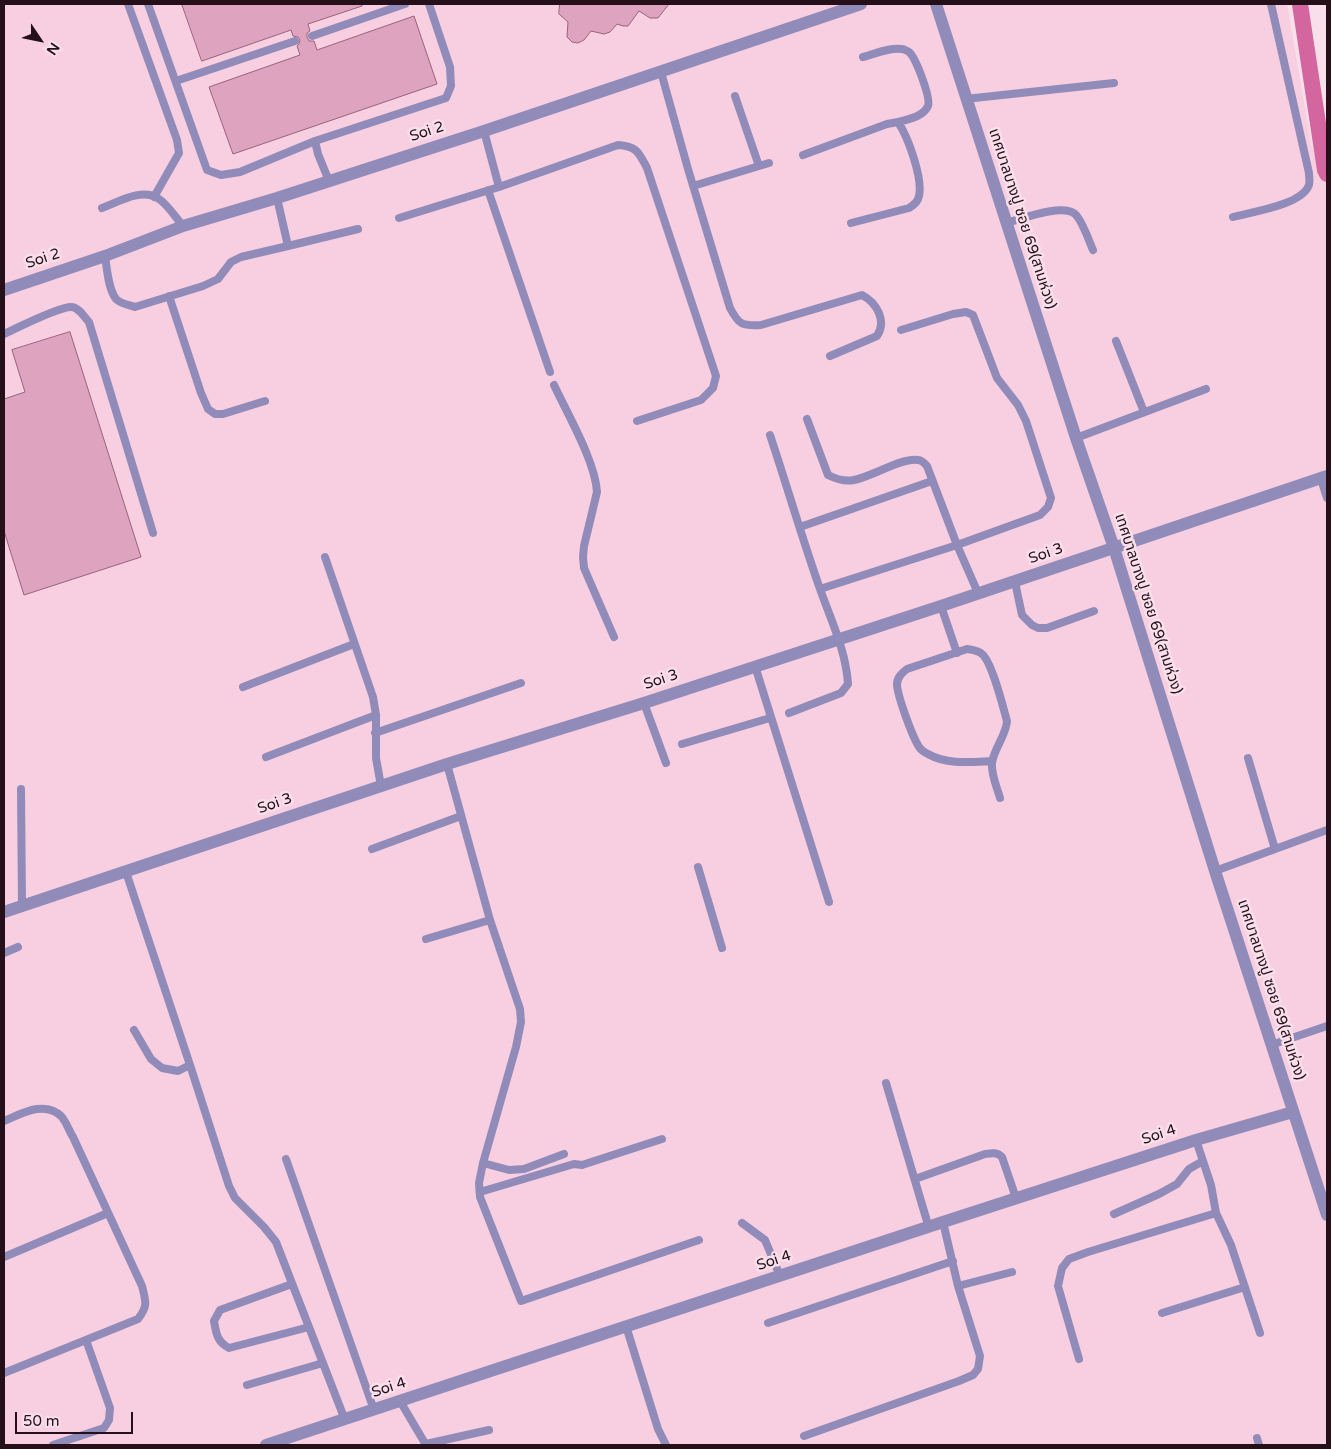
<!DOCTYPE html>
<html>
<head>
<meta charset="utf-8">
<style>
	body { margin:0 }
	#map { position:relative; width:1331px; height:1449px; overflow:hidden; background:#f8dfea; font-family:"Varela Round",sans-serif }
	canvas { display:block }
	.frame { position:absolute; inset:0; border:5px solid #25101a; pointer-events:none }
	.north { position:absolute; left:15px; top:15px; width:50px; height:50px; -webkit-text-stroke:4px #f8dfea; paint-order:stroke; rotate:124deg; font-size:14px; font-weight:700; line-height:20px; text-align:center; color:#25101a }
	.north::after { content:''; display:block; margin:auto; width:18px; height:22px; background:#25101a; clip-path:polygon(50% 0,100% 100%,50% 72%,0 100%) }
	.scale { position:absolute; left:15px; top:1412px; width:118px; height:22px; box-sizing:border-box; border:2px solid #25101a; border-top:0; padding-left:6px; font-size:15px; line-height:18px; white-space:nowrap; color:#25101a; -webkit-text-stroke:4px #f8dfea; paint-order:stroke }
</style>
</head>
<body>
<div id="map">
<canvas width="1331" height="1449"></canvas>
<div class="frame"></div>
<div class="north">N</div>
<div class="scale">50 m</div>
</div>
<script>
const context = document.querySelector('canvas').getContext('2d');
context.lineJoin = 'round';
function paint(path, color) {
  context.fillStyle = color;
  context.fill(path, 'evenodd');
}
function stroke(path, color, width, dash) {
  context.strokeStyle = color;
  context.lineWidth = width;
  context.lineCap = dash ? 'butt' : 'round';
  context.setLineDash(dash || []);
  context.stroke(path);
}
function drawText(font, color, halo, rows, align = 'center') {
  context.font = font + ' "Varela Round","Noto Sans Thai",sans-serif';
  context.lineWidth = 5;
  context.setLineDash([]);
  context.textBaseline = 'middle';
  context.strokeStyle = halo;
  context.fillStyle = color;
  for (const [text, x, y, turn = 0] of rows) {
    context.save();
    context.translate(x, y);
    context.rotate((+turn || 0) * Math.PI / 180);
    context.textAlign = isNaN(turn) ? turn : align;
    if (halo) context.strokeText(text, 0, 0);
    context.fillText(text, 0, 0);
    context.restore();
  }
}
paint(new Path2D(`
	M4 4H1287L1312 148 1327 181V1445H4Z`), '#f8cfe1');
stroke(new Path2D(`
	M1300 4 1325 170 1327 174`), '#d3669e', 16);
const building = new Path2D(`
	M182 4H362V6L308 24 310 31 307 33V37L309 41H314L317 50 414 16 437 84 233 154 209 87 300 55 297 46 299 44 300 40 298 37 293 36 291 30 202 61Z
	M560 4H669L658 18H650L639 11 628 26H623L617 24 610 32 604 34 591 31 584 40 578 43 572 42 567 37 568 22 559 14Z
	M70 332 141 557 24 595 4 531V399L25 392 12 350Z`);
paint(building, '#dea4bf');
stroke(building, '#98637c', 1);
stroke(new Path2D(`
	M128 4 177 140 179 153 154 197
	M148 4 207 170 221 175 240 172 315 141
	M312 36 405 4
	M863 57C875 54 890 47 902 49 903 49 908 51 909 52 916 58 931 98 928 106 923 117 908 119 898 122
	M661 72 688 169 730 308C739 325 742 326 761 325L862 295C877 303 887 321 877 336L830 356
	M176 81 295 41
	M735 96 759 166
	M965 99 1114 83
	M803 155 887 124 898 122C908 137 923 178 919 196 918 202 914 205 909 208L851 223
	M329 181 318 154 315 141 446 98 451 86 450 67 429 4
	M693 186 769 163
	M499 187 618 145C637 146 639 153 647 168L716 376 713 388 701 400 637 421
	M488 190 550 372
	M102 208C118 202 143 187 159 199 168 205 176 218 183 226
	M1233 217C1252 212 1302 205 1309 185 1310 182 1309 176 1309 173L1271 4
	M399 218 499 187 484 131
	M1006 223C1021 219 1063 203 1075 214 1082 220 1089 241 1093 250
	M288 246 358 229
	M105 256C107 268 108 289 116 299 121 304 129 305 135 307L203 286 218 279 231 262 241 257 288 246 277 198
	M169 296 201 393 208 409 215 414H223L265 401
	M4 334C17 328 58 307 71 307 79 307 84 317 89 322L153 533
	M1116 341 1144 412
	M554 385C568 415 595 461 597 492L584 546 583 557 584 568 614 637
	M807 419 828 475C836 479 845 482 854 480 871 477 903 457 918 460 922 460 924 463 927 466L957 545 978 593
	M770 435C787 486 802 538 820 589 831 620 846 651 848 684L841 693 789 713
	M1076 438 1206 389
	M1321 479 1327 498
	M800 527 932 481
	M325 557 373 697 376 715V758L381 786
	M1015 582 1022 615 1032 625 1038 628H1047L1094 611
	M820 589 957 545 1040 515 1048 507 1051 498 1026 421 1018 405 997 378 973 315 966 312 953 314 901 330
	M941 606 957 653
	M755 666 829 902
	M243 687 354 644
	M644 703 666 763
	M375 733 521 683
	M682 744 770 718
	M266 757 376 715
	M1248 758 1275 849
	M992 761C971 762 947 765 928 754 924 752 921 750 919 747 912 736 898 697 897 685 897 677 902 673 907 669L967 649C973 650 978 650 982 654 992 662 1003 707 1007 721 1006 736 994 748 992 763 991 775 997 787 1000 798
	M447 764 490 920 520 1009 521 1022 516 1047 483 1163 479 1183 480 1197 521 1301 699 1240
	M21 789 22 907
	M372 849 461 816
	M698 867 722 948
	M1215 871 1327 830
	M126 872 190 1065
	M426 939 490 920
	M4 953 18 947
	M134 1030 151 1059 162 1068 178 1071 190 1065 229 1186 235 1198 264 1227 276 1242 345 1420
	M1271 1045 1327 1026
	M886 1083 929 1228
	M4 1121C21 1114 44 1100 61 1116 66 1121 69 1131 73 1137L142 1286C146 1302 148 1306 138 1319L4 1373
	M286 1159 374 1410
	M483 1163 509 1170 524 1169 564 1154
	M915 1179 985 1154C992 1153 997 1152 1002 1157L1016 1198
	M480 1192 574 1164 582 1165 662 1139
	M1216 1213 1231 1245 1260 1333
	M1114 1214 1159 1194 1177 1184 1189 1169 1203 1161
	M742 1223 765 1240 780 1276
	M4 1257 108 1213
	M292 1284 220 1310 214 1321C216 1333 217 1342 229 1348L309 1327
	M958 1286 1012 1272
	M1162 1313 1245 1287
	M768 1323 953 1261
	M626 1326 658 1429 666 1445
	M1079 1359 1058 1286 1062 1268 1069 1259 1088 1252 1216 1213 1211 1185 1196 1140
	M247 1385 323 1363
	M400 1401 426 1445
	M804 1436 959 1381 973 1375 978 1369 980 1356 958 1286 943 1222
	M1257 1438 1259 1445
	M426 1444 489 1430
	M53 1445 104 1428 109 1420 110 1408 86 1340`), '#918bb9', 8);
stroke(new Path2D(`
	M4 290 105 256 183 226 277 198 484 131 861 4
	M4 912 447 764 644 703 941 606 1327 476
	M266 1445 943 1222 1196 1140 1293 1112`), '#918bb9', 12);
stroke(new Path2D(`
	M936 4 1076 438 1114 548 1215 871 1327 1215`), '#918bb9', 12);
drawText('15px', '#25101a', '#f8dfea', [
	["Soi 2",427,132,-18],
	["เทศบาลบางปู ซอย 69(สามห่วง)",1022,219,72],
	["Soi 2",43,259,-18],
	["Soi 3",1046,554,-19],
	["เทศบาลบางปู ซอย 69(สามห่วง)",1148,604,72],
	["Soi 3",661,680,-18],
	["Soi 3",275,804,-19],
	["เทศบาลบางปู ซอย 69(สามห่วง)",1271,990,72],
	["Soi 4",1159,1135,-18],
	["Soi 4",774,1261,-18],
	["Soi 4",389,1388,-18]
]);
</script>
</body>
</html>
